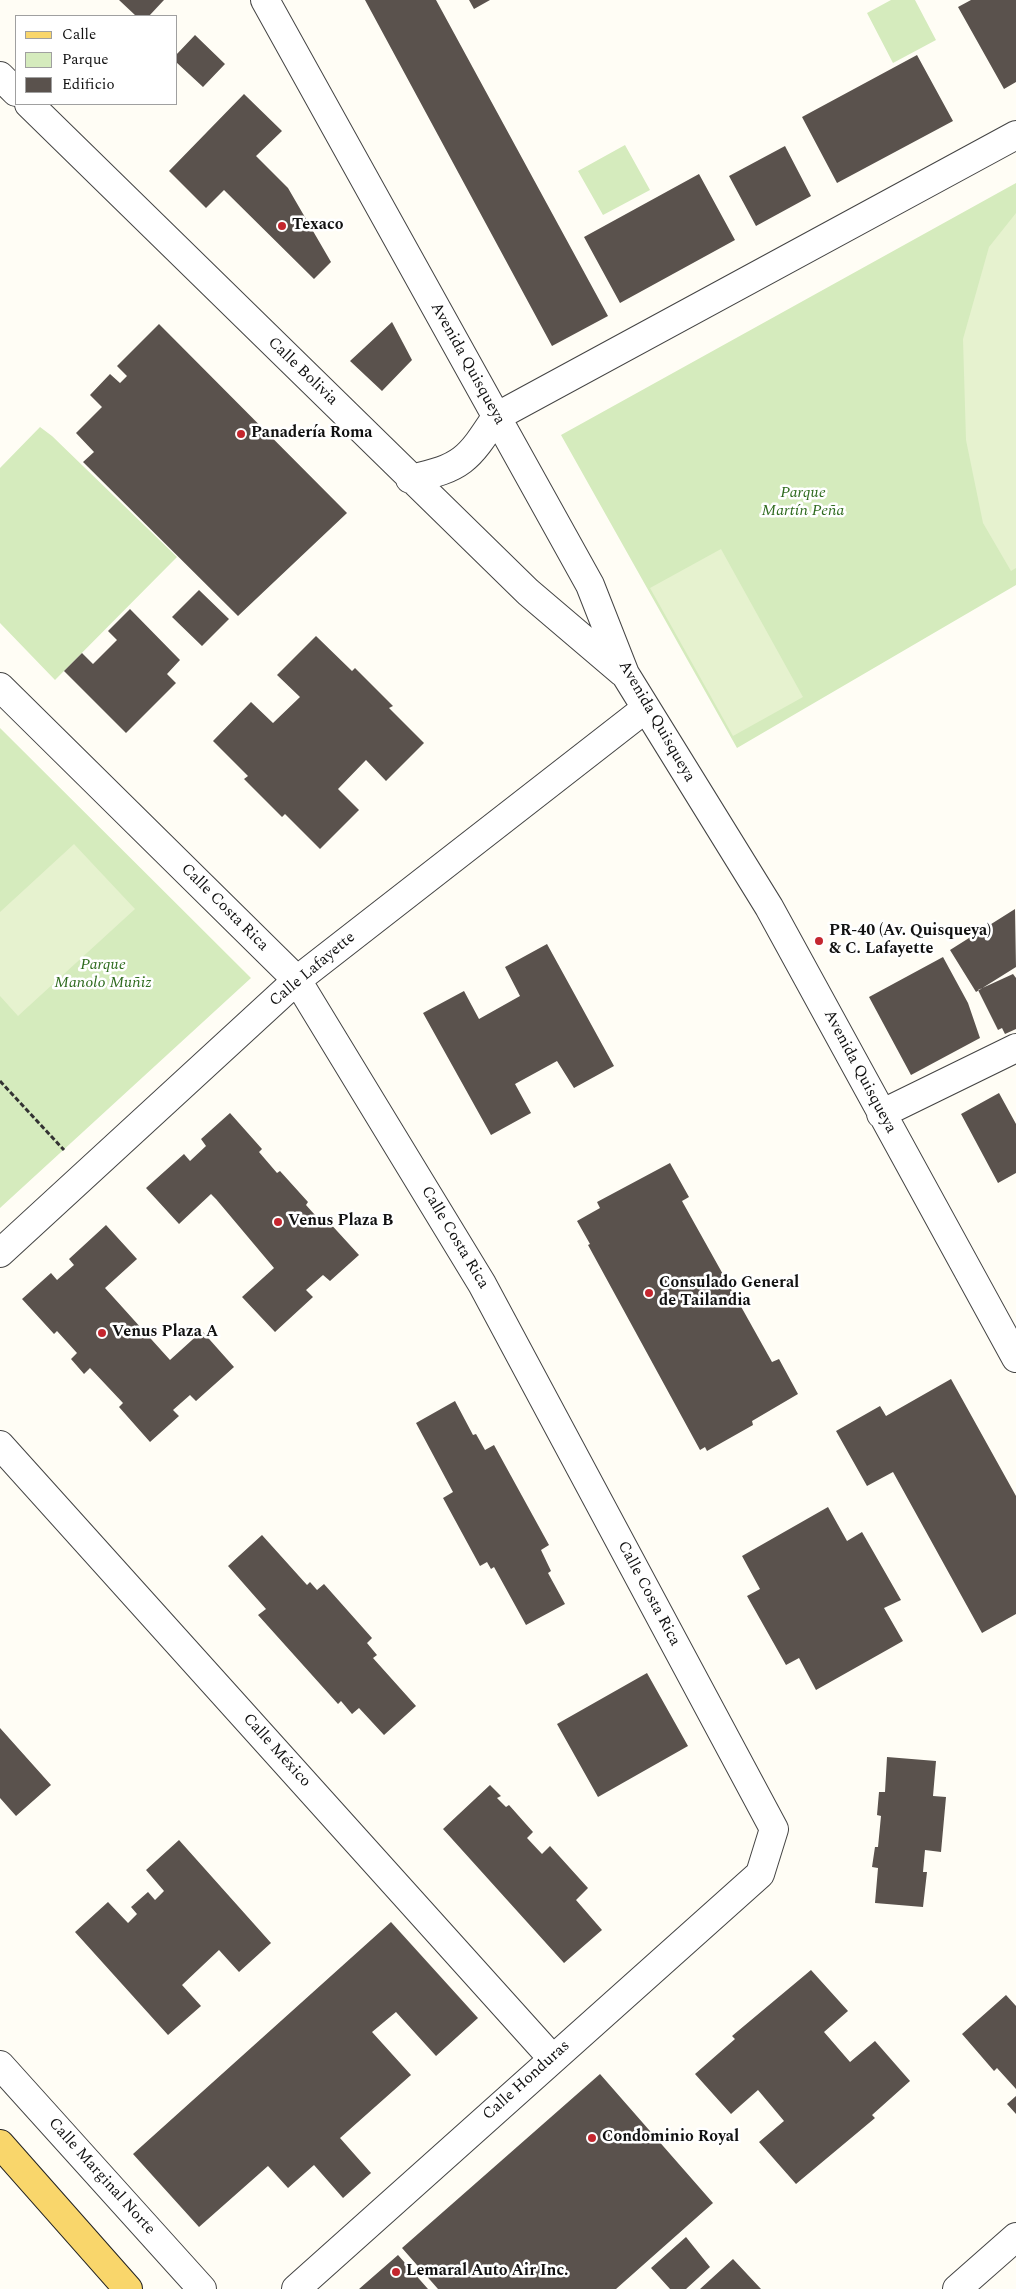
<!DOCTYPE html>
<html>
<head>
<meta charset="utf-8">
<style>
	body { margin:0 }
	#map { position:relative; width:1016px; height:2289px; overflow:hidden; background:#fffdf5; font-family:Spectral,serif }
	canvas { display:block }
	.legend { position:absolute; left:15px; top:15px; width:162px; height:90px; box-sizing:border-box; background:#fff; border:1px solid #a0a0a0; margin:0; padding:6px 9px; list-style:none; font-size:15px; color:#111 }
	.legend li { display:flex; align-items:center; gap:10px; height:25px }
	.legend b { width:25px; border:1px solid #a0a0a0 }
</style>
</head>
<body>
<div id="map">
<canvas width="1016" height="2289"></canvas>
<ul class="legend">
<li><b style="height:6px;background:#f9d66b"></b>Calle</li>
<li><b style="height:14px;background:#d5ebbd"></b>Parque</li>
<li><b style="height:14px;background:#5a524d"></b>Edificio</li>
</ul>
</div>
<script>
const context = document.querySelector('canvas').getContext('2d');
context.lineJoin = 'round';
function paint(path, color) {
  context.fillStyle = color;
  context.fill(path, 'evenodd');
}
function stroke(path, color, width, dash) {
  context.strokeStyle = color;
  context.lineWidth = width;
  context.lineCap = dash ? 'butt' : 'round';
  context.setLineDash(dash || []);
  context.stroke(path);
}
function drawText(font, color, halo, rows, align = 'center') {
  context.font = font + ' Spectral,serif';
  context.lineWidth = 5;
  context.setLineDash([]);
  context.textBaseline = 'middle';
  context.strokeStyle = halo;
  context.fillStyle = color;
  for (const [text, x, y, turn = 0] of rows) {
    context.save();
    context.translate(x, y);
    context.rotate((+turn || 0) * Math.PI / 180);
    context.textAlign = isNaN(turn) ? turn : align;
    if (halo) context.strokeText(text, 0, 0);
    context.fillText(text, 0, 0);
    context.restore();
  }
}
paint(new Path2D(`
	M891 0H915L936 40 893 63 867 13Z
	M625 145 650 190 603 215 578 171Z
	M1016 183V585L737 748 561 435Z
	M40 427 52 436 177 557 55 680 0 623V468Z
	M0 728 251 978 0 1208Z`), '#d5ebbd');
paint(new Path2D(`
	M1016 213V568L1011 571 983 523 966 440 963 339 989 247Z
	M721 549 803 697 733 736 650 588Z
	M74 844 135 909 18 1016 0 996V912Z`), '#e6f2cf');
paint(new Path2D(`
	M119 0H164L149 16H136Z
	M365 0H436L608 316 552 346Z
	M469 0H490L474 9Z
	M971 0H1016V82L1004 89 958 7Z
	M195 35 225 64 203 87 176 62V55Z
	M917 55 953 121 837 183 802 117Z
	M244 94 282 131 256 156 288 188 331 262 314 279 224 190 206 208 169 171Z
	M785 146 811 196 756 226 729 176Z
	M699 174 735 240 620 303 584 237Z
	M392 322 412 360 382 391 350 361Z
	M159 324 347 513 238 616 83 462 94 452 76 433 102 407 90 395 110 374 120 383 127 376 117 366Z
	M199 590 229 619 202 646 172 617Z
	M130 609 180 660 167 674 176 683 126 733 64 671 82 653 93 664 117 640 108 631Z
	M316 636 352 671 355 668 393 706 389 708 424 743 386 781 366 760 338 789 359 810 320 849 285 814 282 817 244 779 248 776 213 741 251 702 273 723 300 697 277 675Z
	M1015 909 1016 967 976 992 950 950Z
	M547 944 614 1066 574 1088 557 1061 515 1084 531 1113 491 1135 423 1013 464 991 479 1019 520 996 505 967Z
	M943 957 968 1003 980 1038 911 1075 869 997Z
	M1013 974 1016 978V1029L1005 1034 1002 1028 998 1030 978 990Z
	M999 1093 1016 1124V1173L998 1183 961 1114Z
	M230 1113 262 1149 259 1152 277 1173 280 1171 308 1202 306 1205 323 1224 327 1220 359 1255 330 1281 323 1275 306 1290 313 1297 275 1332 242 1297 274 1268 216 1199 211 1194 179 1224 146 1188 184 1154 190 1161 206 1146 201 1139Z
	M670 1163 689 1197 682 1201 772 1362 779 1359 798 1394 752 1421 753 1425 707 1451 705 1447 700 1450 588 1245 590 1244 577 1221 600 1208 597 1202Z
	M106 1225 137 1259 105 1288 170 1360 202 1331 234 1367 196 1401 190 1395 173 1410 179 1416 150 1442 119 1407 123 1403 90 1368 84 1374 71 1359 77 1353 57 1331 54 1334 22 1299 51 1273 57 1280 74 1265 69 1259Z
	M951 1379 1016 1496V1614L982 1633 893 1472 867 1486 836 1431 880 1406 886 1416Z
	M455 1401 473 1435 476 1434 485 1450 494 1445 549 1545 541 1550 551 1571 548 1573 565 1604 526 1625 494 1567 491 1569 487 1562 480 1566 443 1498 453 1492 416 1423Z
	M828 1507 847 1541 862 1532 901 1600 884 1608 903 1641 816 1690 799 1658 786 1665 747 1596 760 1589 742 1556Z
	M262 1535 307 1585 310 1582 317 1590 324 1584 372 1638 367 1643 377 1655 373 1658 416 1706 384 1735 359 1708 352 1714 341 1701 338 1704 258 1615 266 1609 228 1566Z
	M647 1673 688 1746 598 1797 557 1724Z
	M0 1728 51 1785 16 1816 0 1798Z
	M887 1757 936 1761 933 1796 946 1797 941 1852 925 1850 923 1872H927L923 1907 875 1903 878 1868 872 1867 875 1847H878L881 1816 877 1815 879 1792H885Z
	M490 1785 501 1796 497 1798 506 1807 509 1805 533 1832 527 1838 542 1854 550 1846 588 1888 576 1900 602 1930 564 1963 443 1829Z
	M179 1840 271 1943 239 1972 219 1950 182 1985 201 2006 168 2035 75 1932 108 1902 128 1923 137 1914 131 1907 148 1892 155 1900 164 1891 146 1870Z
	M391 1922 478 2018 436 2056 396 2012 372 2032 411 2075 340 2138 371 2173 343 2198 314 2165 288 2188 268 2166 199 2227 133 2154Z
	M811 1970 848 2011 824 2032 850 2062 875 2041 910 2081 872 2115 875 2118 796 2184 759 2142 784 2121 758 2090 731 2114 695 2074 735 2039 732 2036Z
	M1006 1995 1016 2006V2089L997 2068 994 2071 962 2034Z
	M600 2074 713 2203 616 2289H438L402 2248Z
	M1016 2096V2114L1007 2104Z
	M686 2237 710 2267 686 2289H670L651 2268Z
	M398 2255 428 2289H359Z
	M733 2259 761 2289H700Z`), '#5a524d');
const minor = new Path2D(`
	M265 0 590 585 625 674 769 907 1016 1358
	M0 76 16 92
	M29 104 528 592 622 672
	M410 479C462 468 468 460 496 417L1016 135
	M0 687 297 980 482 1284 774 1829 760 1874 296 2289
	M881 1114 1016 1048
	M0 1253 297 980 645 709
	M0 1445 552 2058
	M0 2065 202 2289
	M957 2289 1016 2237`);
const major = new Path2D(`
	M0 2144 128 2289`);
stroke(minor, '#444', 30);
stroke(major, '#222', 30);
stroke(new Path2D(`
	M0 1081 64 1150`), '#333', 3, [5, 2.5]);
stroke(minor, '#fff', 28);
stroke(major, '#f9d66b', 28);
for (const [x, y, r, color] of [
	[282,226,5,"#c4262e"],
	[241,434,5,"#c4262e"],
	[819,941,5,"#c4262e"],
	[278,1222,5,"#c4262e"],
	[649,1293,5,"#c4262e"],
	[102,1333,5,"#c4262e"],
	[592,2138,5,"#c4262e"],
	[396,2272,5,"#c4262e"]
]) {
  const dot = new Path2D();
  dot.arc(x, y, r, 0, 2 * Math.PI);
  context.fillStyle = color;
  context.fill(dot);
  stroke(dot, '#fff', 2);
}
drawText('bold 16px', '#111', '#fff', [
	["Texaco",292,226],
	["Panadería Roma",251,434],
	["PR-40 (Av. Quisqueya)",829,932],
	["& C. Lafayette",829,950],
	["Venus Plaza B",288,1222],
	["Consulado General",659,1284],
	["de Tailandia",659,1302],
	["Venus Plaza A",112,1333],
	["Condominio Royal",602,2138],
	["Lemaral Auto Air Inc.",406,2272]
], 'left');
drawText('16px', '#111', '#fff', [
	["Avenida Quisqueya",467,364,61],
	["Calle Bolivia",302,372,44],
	["Avenida Quisqueya",656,722,60],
	["Calle Costa Rica",224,908,45],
	["Calle Lafayette",313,970,-40],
	["Avenida Quisqueya",859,1072,62],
	["Calle Costa Rica",454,1238,59],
	["Calle Costa Rica",648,1594,62],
	["Calle México",276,1751,48],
	["Calle Honduras",527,2081,-42],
	["Calle Marginal Norte",101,2177,48]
]);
drawText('italic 16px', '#2f6b1f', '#fff', [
	["Parque",803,494],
	["Martín Peña",803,512],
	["Parque",103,966],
	["Manolo Muñiz",103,984]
]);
</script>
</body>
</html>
